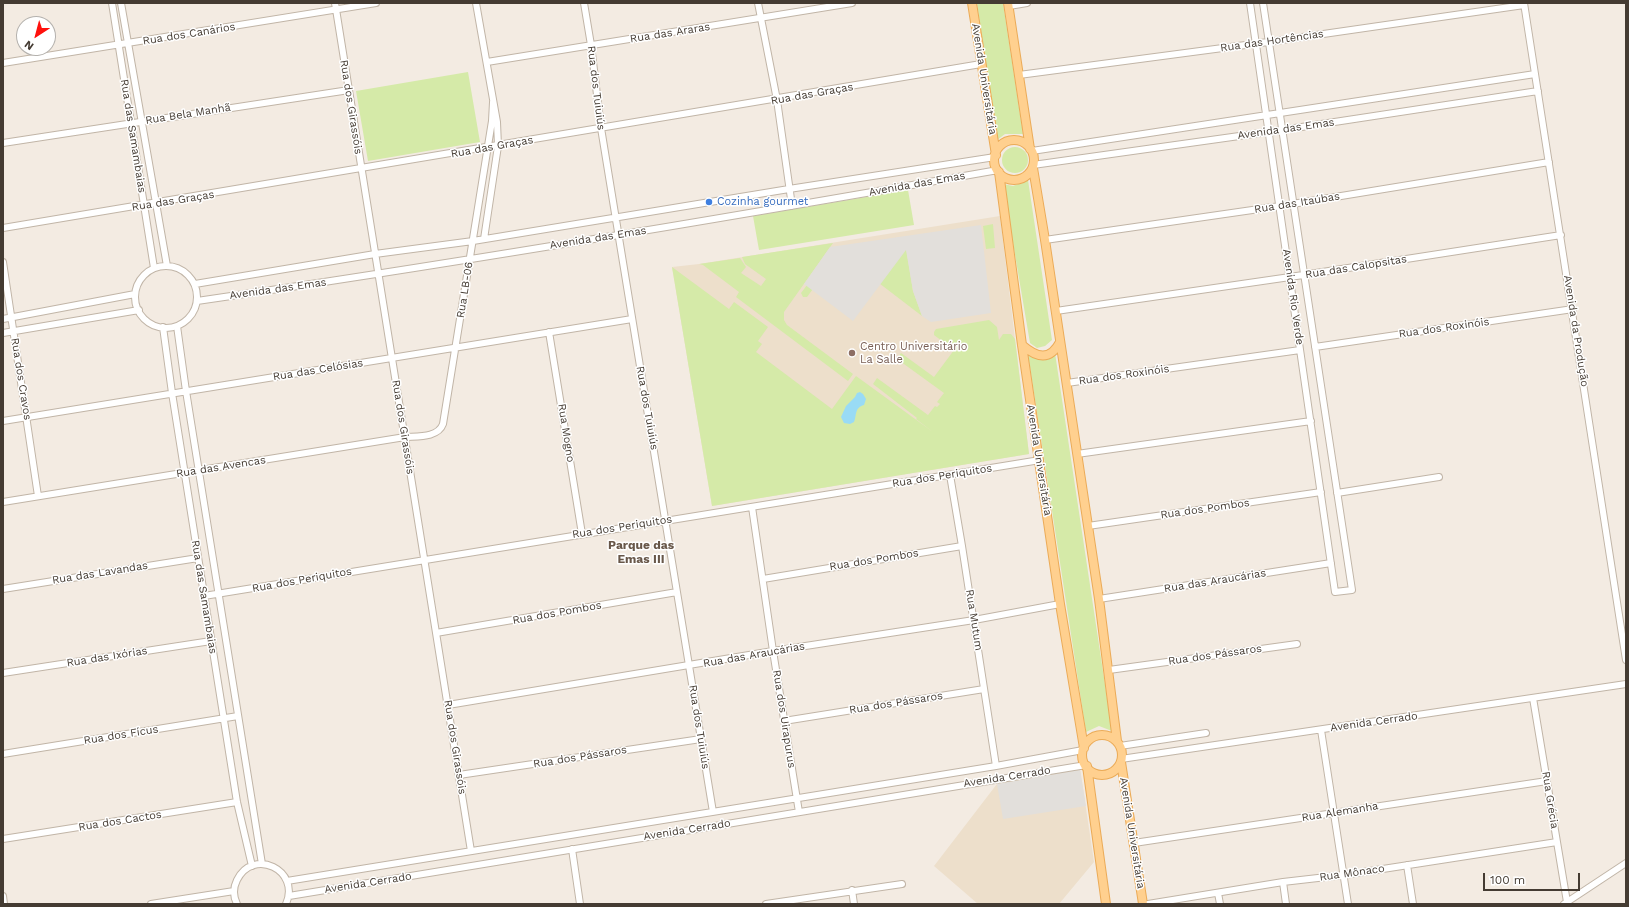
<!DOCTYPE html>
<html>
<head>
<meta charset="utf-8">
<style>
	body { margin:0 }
	#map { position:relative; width:1629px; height:907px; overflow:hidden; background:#f3ebe2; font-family:"Work Sans",sans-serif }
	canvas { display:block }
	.frame { position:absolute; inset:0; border:4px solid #443b32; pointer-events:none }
	.north { position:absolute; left:16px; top:16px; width:40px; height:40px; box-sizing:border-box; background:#fff; border:1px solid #b4b1ad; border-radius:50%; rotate:216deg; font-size:11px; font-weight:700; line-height:16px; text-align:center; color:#443b32 }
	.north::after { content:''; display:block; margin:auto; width:14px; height:18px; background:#ff110d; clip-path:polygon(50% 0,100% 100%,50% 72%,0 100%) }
	.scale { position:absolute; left:1483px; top:873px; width:97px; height:18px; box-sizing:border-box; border:2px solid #443b32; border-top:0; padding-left:5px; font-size:12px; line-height:14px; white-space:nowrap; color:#443b32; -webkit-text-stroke:3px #fff; paint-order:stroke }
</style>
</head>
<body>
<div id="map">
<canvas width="1629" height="907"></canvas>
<div class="frame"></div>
<div class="north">N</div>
<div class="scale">100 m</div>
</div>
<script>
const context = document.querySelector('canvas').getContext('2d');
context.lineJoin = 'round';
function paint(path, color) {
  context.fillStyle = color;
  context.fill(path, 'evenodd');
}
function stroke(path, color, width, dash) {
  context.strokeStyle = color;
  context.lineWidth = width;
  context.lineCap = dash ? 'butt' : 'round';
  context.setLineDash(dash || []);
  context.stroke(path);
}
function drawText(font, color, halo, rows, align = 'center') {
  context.font = font + ' "Work Sans",sans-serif';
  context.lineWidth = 3;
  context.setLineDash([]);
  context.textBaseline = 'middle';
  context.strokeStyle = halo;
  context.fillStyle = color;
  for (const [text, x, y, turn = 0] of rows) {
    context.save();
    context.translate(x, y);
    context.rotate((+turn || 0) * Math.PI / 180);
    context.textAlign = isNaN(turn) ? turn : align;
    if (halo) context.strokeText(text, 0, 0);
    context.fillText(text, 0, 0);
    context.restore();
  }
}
paint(new Path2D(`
	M1000 216 1029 454 712 506 672 267 699 264Z
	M1080 768 1094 862 1059 904H978L934 866 1000 780Z`), '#eddfcb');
paint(new Path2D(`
	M977 3H1003L1023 134H1005L997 140Z
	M468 72 480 142 368 161 356 91Z
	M1002 160a13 13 0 1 1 26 0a13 13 0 1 1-26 0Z
	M1028 180 1052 340 1045 346 1037 348 1030 343 1003 184 1013 186Z
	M908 190 914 225 759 250 753 216Z
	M993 224 995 248 986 249 983 226Z
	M905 241 913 291 922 316 875 280Z
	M833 243 784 312V320L787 325 853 374 848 381 736 297 739 292 703 265 699 264 740 258 746 267 741 273 761 286 766 279 745 264 742 257Z
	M843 248 807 297H803L801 293 834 250Z
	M672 267 729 309 734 302 768 327 758 341 762 344 756 352 832 409 856 376 933 432 916 419 917 418 873 384 877 378 928 415 935 406 937 407 940 404 937 402 944 393 897 359 901 353 934 377 954 350 934 335V332L936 329 989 320 997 327 999 340 1003 334H1011L1015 339 1029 454 712 506Z
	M1055 353 1112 731 1099 726 1086 732 1028 354C1038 360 1045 359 1055 353Z`), '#d5eaa8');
paint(new Path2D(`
	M981 225 991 313 931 322 922 316 913 291 906 250 853 321 804 284 830 247Z
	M1080 770 1086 806 1003 819 997 784Z`), '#e2dfdb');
paint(new Path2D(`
	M860 392 863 394 866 399 864 405C854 408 857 415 854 422L850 424 844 423 841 417 846 406 855 397 857 393Z`), '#99dbf5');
const minor = new Path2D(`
	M112 3 154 268
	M121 3 167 266
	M335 3 471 851
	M476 3 497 122 498 146 484 239
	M584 3 591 45 601 128 713 812
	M758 3 777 100 792 206
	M1250 3 1335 592 1352 590 1263 3
	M1524 3 1626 660
	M1009 6 1027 3
	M487 62 852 3
	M3 63 376 3
	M1019 75 1268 42 1524 5
	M3 143 349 90
	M1032 151 1535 74
	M1033 165 1282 130 1538 91
	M3 228C329 176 655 121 981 64
	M1045 240 1280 206 1549 162
	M3 262 38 496
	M135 297a31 31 0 1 1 62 0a31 31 0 1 1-62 0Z
	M195 284 375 254 473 241 789 189 995 157
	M197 301C465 262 731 217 998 170
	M1056 311 1290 277 1561 235
	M3 319 135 294
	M177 326 186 391 262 864
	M163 327 172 393 237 802 252 866
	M549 332 582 534
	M3 333 139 310
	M1315 347 1573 309
	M1067 383 1300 350
	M3 421 632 319
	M1077 454 1311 421
	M950 475 962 546 996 766
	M1337 493 1439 477
	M3 502 405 437C417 436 438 438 443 424L492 121 493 102
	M752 507 773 651 799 812
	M1088 526 1321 492
	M763 579 962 546
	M3 589 198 558
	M204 596 1040 460
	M1099 599 1331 563
	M436 633 677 592
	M1109 670 1297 644
	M3 673 211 641
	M1533 698 1567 902
	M448 705 773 651 974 620 1060 604
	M784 721 984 689
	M1321 730 1348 904
	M1120 746 1206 733
	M3 754 238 716
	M1121 759 1626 684
	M459 775 701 739
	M3 839 237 802
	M1134 843 1547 781
	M572 849 580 904
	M1407 865 1413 904
	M287 881 996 766 1083 750
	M1283 882 1286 904
	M852 890 854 904
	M1218 893 1220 904
	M3 896 4 904
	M289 896 1086 765
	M151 904 234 891
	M237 904C233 896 233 888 237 880 253 847 301 870 286 904
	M766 904 902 884
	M1148 904 1283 882 1344 875 1557 842
	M1564 904 1626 863`);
const major = new Path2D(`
	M972 3 996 155
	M1008 3 1030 149
	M994 160a20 20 0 1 1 40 0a20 20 0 1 1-40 0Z
	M1033 168 1045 240 1099 599 1117 741
	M999 172 1022 345 1060 604 1084 748
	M1022 345C1037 358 1050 361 1060 342
	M1082 755a20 20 0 1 1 40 0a20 20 0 1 1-40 0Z
	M1121 762 1143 904
	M1087 766 1106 904`);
stroke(minor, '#c1b5a7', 8);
stroke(major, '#ebab58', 10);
stroke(minor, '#fff', 6);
stroke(major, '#ffd08f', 8);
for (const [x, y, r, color] of [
	[709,202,4,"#3f7fe0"],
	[852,353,4,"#8d6e63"]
]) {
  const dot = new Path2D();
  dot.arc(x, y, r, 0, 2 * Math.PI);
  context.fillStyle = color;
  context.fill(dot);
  stroke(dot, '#fff', 1.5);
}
drawText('11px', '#443b32', '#fff', [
	["Rua das Araras",670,33,-9],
	["Rua dos Canários",189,34,-9],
	["Rua das Hortências",1272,41,-8],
	["Avenida Universitária",984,79,81],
	["Rua dos Tuiuiús",596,88,83],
	["Rua das Graças",812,94,-10],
	["Rua dos Girassóis",351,107,81],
	["Rua Bela Manhã",188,114,-9],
	["Avenida das Emas",1286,129,-8],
	["Rua das Samambaias",133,136,81],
	["Rua das Graças",492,147,-10],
	["Avenida das Emas",917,184,-10],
	["Rua das Graças",173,201,-9],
	["Rua das Itaúbas",1297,203,-9],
	["Avenida das Emas",598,238,-9],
	["Rua das Calopsitas",1356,267,-9],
	["Avenida das Emas",278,289,-8],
	["Rua LB-06",465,290,-81],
	["Avenida Rio Verde",1293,297,82],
	["Rua dos Roxinóis",1444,328,-8],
	["Avenida da Produção",1576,331,81],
	["Rua das Celósias",318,370,-9],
	["Rua dos Roxinóis",1124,375,-8],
	["Rua dos Cravos",21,379,81],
	["Rua dos Tuiuiús",647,408,80],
	["Rua dos Girassóis",403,427,81],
	["Rua Mogno",566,433,81],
	["Avenida Universitária",1039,460,81],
	["Rua das Avencas",221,467,-9],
	["Rua dos Periquitos",942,476,-9],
	["Rua dos Pombos",1205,509,-8],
	["Rua dos Periquitos",622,527,-9],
	["Rua dos Pombos",874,560,-9],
	["Rua das Lavandas",100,573,-9],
	["Rua dos Periquitos",302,580,-10],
	["Rua das Araucárias",1215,581,-9],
	["Rua das Samambaias",204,597,81],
	["Rua dos Pombos",557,613,-10],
	["Rua Mutum",974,620,81],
	["Rua das Araucárias",754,655,-10],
	["Rua dos Pássaros",1215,655,-8],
	["Rua das Ixórias",107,657,-9],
	["Rua dos Pássaros",896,703,-9],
	["Rua dos Uirapurus",784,719,81],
	["Avenida Cerrado",1374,722,-8],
	["Rua dos Tuiuiús",699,727,81],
	["Rua dos Fícus",121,735,-9],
	["Rua dos Girassóis",455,747,81],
	["Rua dos Pássaros",580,757,-9],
	["Avenida Cerrado",1007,777,-9],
	["Rua Grécia",1550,800,81],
	["Rua Alemanha",1340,812,-9],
	["Rua dos Cactos",120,821,-9],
	["Avenida Cerrado",687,830,-9],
	["Avenida Universitária",1132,833,81],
	["Rua Mônaco",1352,873,-8],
	["Avenida Cerrado",368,883,-9]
]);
drawText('11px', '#366cbe', '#fff', [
	["Cozinha gourmet",717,202]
], 'left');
drawText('11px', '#785e54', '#fff', [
	["Centro Universitário",860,347],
	["La Salle",860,360]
], 'left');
drawText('bold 12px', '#685749', '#fff', [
	["Parque das",641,545],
	["Emas III",641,559]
]);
</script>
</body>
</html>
